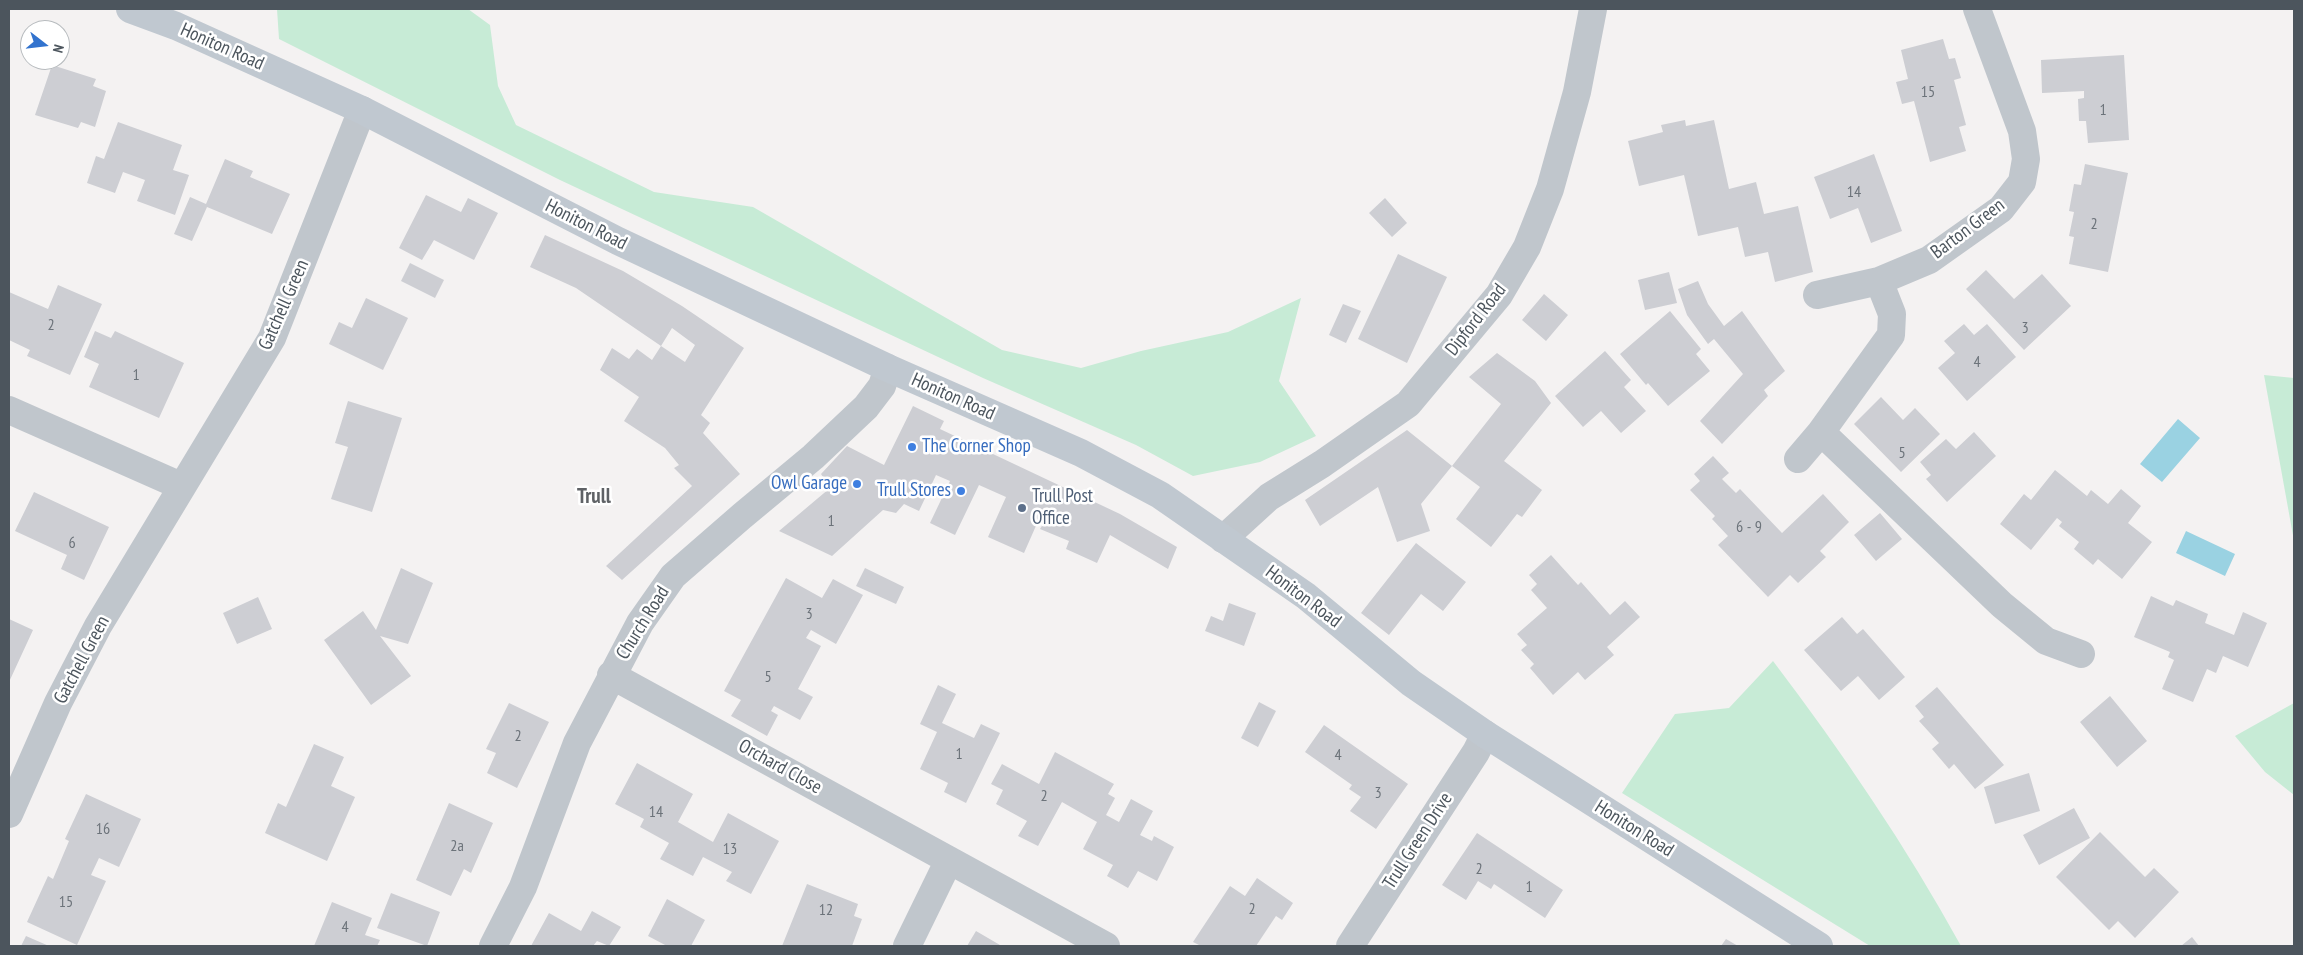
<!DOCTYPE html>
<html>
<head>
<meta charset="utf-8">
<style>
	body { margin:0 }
	#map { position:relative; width:2303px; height:955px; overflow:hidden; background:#f4f2f2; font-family:"PT Sans Narrow",sans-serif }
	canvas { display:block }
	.frame { position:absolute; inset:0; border:10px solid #4c555d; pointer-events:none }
	.north { position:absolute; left:20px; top:20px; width:50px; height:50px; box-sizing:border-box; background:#fff; border:1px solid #b7bbbe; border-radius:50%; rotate:106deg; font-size:14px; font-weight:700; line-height:20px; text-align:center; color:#4c555d }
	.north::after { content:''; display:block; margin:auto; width:18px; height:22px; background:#3273ce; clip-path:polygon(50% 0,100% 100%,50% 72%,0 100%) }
</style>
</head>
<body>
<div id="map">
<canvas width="2303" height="955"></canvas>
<div class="frame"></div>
<div class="north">N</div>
</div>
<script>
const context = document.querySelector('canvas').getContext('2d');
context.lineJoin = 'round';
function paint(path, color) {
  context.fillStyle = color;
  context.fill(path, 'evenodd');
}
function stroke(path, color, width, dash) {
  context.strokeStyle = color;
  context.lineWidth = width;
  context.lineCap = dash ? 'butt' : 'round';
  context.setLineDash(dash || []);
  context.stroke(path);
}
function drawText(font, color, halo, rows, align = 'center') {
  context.font = font + ' "PT Sans Narrow",sans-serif';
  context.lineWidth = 5;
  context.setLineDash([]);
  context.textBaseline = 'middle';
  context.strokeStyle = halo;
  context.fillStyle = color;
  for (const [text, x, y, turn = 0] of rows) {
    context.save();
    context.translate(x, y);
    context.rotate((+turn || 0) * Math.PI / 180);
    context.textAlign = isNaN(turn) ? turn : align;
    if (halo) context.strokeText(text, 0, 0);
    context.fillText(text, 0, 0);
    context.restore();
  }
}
paint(new Path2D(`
	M277 9H468L490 25 498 86 516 125 654 192 753 207 1002 350 1081 368 1141 351 1228 332 1301 298 1279 381 1316 436 1260 462 1193 476 1136 445 983 378 560 180 279 39Z
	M2264 375 2294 378V541Z
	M1773 661C1842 752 1906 846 1961 946H1870L1622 793 1675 714 1729 708Z
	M2294 703V795L2265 772 2235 736Z`), '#c7ebd6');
paint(new Path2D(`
	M2178 419 2200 438 2162 482 2140 464Z
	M2186 531 2235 554 2225 576 2176 553Z`), '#9ad2e2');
paint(new Path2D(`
	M1943 39 1949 59 1955 58 1961 78 1954 80 1966 125 1959 127 1966 151 1930 162 1914 101 1902 104 1896 82 1908 79 1901 50Z
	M2124 55 2129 140 2088 143 2086 121H2079L2078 99 2084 98V91L2042 93 2041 60Z
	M52 65 96 79 93 86 106 91 95 127 81 122 78 128 35 115Z
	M1685 120 1686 126 1714 120 1729 189 1756 182 1764 214 1798 206 1813 272 1775 282 1768 252 1745 257 1738 227 1698 236 1684 175 1639 186 1628 141 1663 132 1661 125Z
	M118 122 182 145 173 170 189 175 175 215 137 201 145 180 123 172 115 193 87 183 96 156 104 159Z
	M1874 154 1902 231 1871 243 1858 208 1830 219 1814 177Z
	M225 159 253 171 250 177 290 194 272 234 207 207 192 241 174 234 190 197 206 204Z
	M2085 164 2128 173 2108 272 2069 264 2074 237 2069 236 2074 212 2069 211 2074 184 2081 185Z
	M426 195 461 212 468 198 498 213 474 260 434 240 422 260 399 248Z
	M1385 198 1407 223 1392 237 1369 213Z
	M545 235 623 271 682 306 744 348 701 415 710 423 703 433 740 474 622 580 606 566 692 486 674 468 679 465 665 448 624 421 639 397 600 370 612 348 629 359 637 349 652 360 661 346 685 362 695 345 672 328 661 346 576 288 530 267Z
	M1398 254 1447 277 1407 363 1358 339Z
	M410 263 444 280 435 298 401 281Z
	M1986 270 2014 299 2042 274 2071 306 2024 350 1966 289Z
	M1669 272 1677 303 1645 310 1638 280Z
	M1698 281 1708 304 1724 326 1742 311 1785 371 1764 390 1768 396 1722 444 1700 421 1743 374 1714 339 1708 344 1687 315 1678 289Z
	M58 285 102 304 70 375 27 356 30 350 9 340V292L48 309Z
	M1544 294 1568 315 1546 341 1522 320Z
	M366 298 408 318 383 370 329 344 339 322 352 328Z
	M1343 304 1361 311 1346 343 1329 335Z
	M1670 311 1701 349 1696 354 1710 371 1668 406 1648 383 1646 385 1620 354Z
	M1964 324 1974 335 1987 324 2016 357 1967 401 1938 368 1955 353 1944 341Z
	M95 331 111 338 115 331 184 363 159 418 89 387 99 364 84 357Z
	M1605 351 1631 380 1624 387 1646 411 1621 433 1601 411 1583 427 1555 396Z
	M1497 353 1535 381 1551 403 1504 461 1542 490 1522 517 1517 514 1491 547 1456 519 1480 487 1452 466 1421 504 1430 531 1397 542 1378 487 1320 526 1305 500 1407 430 1452 466 1501 404 1469 377Z
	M1881 397 1903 420 1915 408 1940 434 1901 472 1854 424Z
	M348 401 402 418 372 512 331 499 348 447 335 443Z
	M913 406 944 421 940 429 1120 514 1177 547 1168 569 1110 535 1097 563 1066 549 1069 541 1040 529 1045 521 1039 519 1024 553 988 537 1006 497 979 485 955 535 930 523 950 481 936 475 919 511 904 504 896 513 883 510 832 556 779 531 830 488 821 474 847 446 884 465Z
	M1974 432 1996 456 1947 502 1926 479 1931 475 1920 462 1946 439 1956 449Z
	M1713 456 1729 473 1722 479 1736 493 1740 489 1782 533 1823 494 1849 522 1820 551 1826 557 1798 583 1790 575 1768 597 1718 545 1728 536 1712 519 1715 516 1690 490 1700 481 1694 474Z
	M2055 470 2087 496 2091 490 2108 504 2121 489 2141 506 2128 523 2152 542 2122 579 2098 559 2093 565 2074 549 2079 542 2059 526 2062 522 2057 518 2031 550 2000 524 2024 494 2031 500Z
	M34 492 109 527 84 580 61 569 67 555 15 531Z
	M1880 513 1902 539 1876 561 1854 535Z
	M1416 543 1466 582 1443 611 1421 594 1389 635 1361 613Z
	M1551 555 1578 585 1581 582 1610 615 1625 601 1640 617 1607 647 1614 655 1585 680 1578 672 1553 695 1530 668 1534 664 1521 650 1527 645 1517 634 1547 608 1531 590 1537 584 1529 575Z
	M401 568 433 583 408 644 380 636 411 676 371 705 324 640 363 611 376 630Z
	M865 568 904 587 896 604 856 586Z
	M786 578 822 598 833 579 863 595 836 644 811 630 806 638 821 646 798 689 813 697 800 720 774 706 771 711 778 715 767 736 731 716 741 700 724 691Z
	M2151 596 2173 606 2176 600 2208 614 2205 623 2234 635 2243 612 2267 623 2248 667 2223 656 2216 673 2207 669 2193 702 2162 689 2174 660 2168 657 2170 652 2134 637Z
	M258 597 272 629 237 644 223 613Z
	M1229 603 1256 613 1244 646 1205 631 1211 616 1223 621Z
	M1842 617 1857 634 1863 629 1905 677 1879 700 1858 676 1841 691 1804 650Z
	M9 619 33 630 9 682Z
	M938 685 956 694 942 723 974 738 981 724 1000 733 966 803 944 792 948 783 920 769 937 732 920 724Z
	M1937 687 2004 765 1975 789 1954 764 1949 769 1932 749 1939 743 1919 721 1924 717 1915 706Z
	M2110 696 2147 741 2117 767 2080 722Z
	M1259 702 1276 711 1258 747 1241 738Z
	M509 703 549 722 517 788 487 773 496 753 486 749Z
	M1324 725 1408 784 1376 829 1350 811 1361 797 1349 789 1352 785 1305 752Z
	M314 744 344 757 331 786 355 797 327 861 265 833 278 803 286 807Z
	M1055 752 1114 784 1108 794 1115 798 1106 815 1119 822 1131 799 1153 811 1140 835 1152 841 1154 836 1174 847 1157 881 1138 871 1128 888 1107 876 1113 865 1083 849 1097 822 1062 802 1038 846 1018 836 1027 821 996 804 1003 790 991 784 1002 764 1039 784Z
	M637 763 693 794 678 822 713 842 728 813 779 841 751 894 726 881 732 872 703 857 693 876 660 859 669 843 640 827 644 819 615 804Z
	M2029 773 2040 811 1995 824 1984 787Z
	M86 794 141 819 119 867 99 858 91 875 106 881 77 945 27 922 48 876 53 879 69 841 65 839Z
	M449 803 493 823 471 873 464 869 451 896 416 880Z
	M2074 808 2090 838 2039 865 2023 835Z
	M2100 832 2145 877 2154 868 2179 892 2135 938 2118 921 2109 930 2056 877Z
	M1477 833 1563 890 1545 918 1494 884 1491 889 1478 881 1466 900 1442 885Z
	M1257 878 1293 903 1282 920 1276 916 1256 946H1201L1193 942 1230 886 1245 896Z
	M807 884 858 904 854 916 862 919 852 946H782Z
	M391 893 440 912 427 946 377 928Z
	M667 899 705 920 691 946H667L648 936Z
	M332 902 372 918 365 935 380 940 377 946H314Z
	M592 911 621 927 609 946 597 941 593 946H531L549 913 581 931Z
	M976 931 1000 945 999 946H967Z
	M26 936 49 946H21Z
	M2192 937 2199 946H2181Z
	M1726 939 1738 946H1721Z`), '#cdced3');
stroke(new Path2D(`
	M1879 281 1892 314 1891 335 1821 432 2002 605 2046 641 2081 654
	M1817 295 1879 281 1929 260 2001 209 2022 182 2026 159 2022 131 1977 9
	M9 410 181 486
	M1798 459 1821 432
	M1223 539 1269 497 1322 464 1408 404 1499 295 1527 247 1550 189 1577 92 1593 9
	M611 675 1106 946
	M9 814 58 703 98 626 272 338 362 110
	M493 946 523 887 577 743 640 623 673 576 742 516 813 457 866 407 882 386 888 368
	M907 946 949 860
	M1350 946 1476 752 1485 734`), '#c0c6cc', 28);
stroke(new Path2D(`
	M130 9 176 26 362 110 618 241 888 368 1081 453 1160 495 1306 596 1411 683 1485 734 1819 946`), '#c0c8d0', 28);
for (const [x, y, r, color] of [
	[912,447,5,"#3f7fe0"],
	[857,484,5,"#3f7fe0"],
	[961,491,5,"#3f7fe0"],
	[1022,508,5,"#5c6f8a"]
]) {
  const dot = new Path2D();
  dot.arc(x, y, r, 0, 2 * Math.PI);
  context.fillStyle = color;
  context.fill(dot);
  stroke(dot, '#fff', 2);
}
drawText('16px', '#6c737a', null, [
	["15",1928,92],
	["1",2103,110],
	["14",1854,192],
	["2",2094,224],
	["2",51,325],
	["3",2025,328],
	["4",1977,362],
	["1",136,375],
	["5",1902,453],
	["1",831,521],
	["6 - 9",1749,527],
	["6",72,543],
	["3",809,614],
	["5",768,677],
	["2",518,736],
	["1",959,754],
	["4",1338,755],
	["3",1378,793],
	["2",1044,796],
	["14",656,812],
	["16",103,829],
	["2a",457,846],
	["13",730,849],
	["2",1479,869],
	["1",1529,887],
	["15",66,902],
	["2",1252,909],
	["12",826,910],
	["4",345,927]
]);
drawText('19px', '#4c555d', '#fff', [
	["Honiton Road",222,47,24],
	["Honiton Road",586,225,27],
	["Barton Green",1968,229,-37],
	["Gatchell Green",284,305,-66],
	["Dipford Road",1476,320,-52],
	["Honiton Road",953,397,24],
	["Honiton Road",1303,597,37],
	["Church Road",643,623,-58],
	["Gatchell Green",82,660,-62],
	["Orchard Close",780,767,29],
	["Honiton Road",1634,829,32],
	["Trull Green Drive",1418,841,-57]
]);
drawText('19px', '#366cbe', '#fff', [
	["The Corner Shop",922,447,"left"],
	["Owl Garage",847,484],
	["Trull Stores",951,491]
], 'right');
drawText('19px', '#4e5e75', '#fff', [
	["Trull Post",1032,497],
	["Office",1032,519]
], 'left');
drawText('bold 21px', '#5f6266', '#fff', [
	["Trull",594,497]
]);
</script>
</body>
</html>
